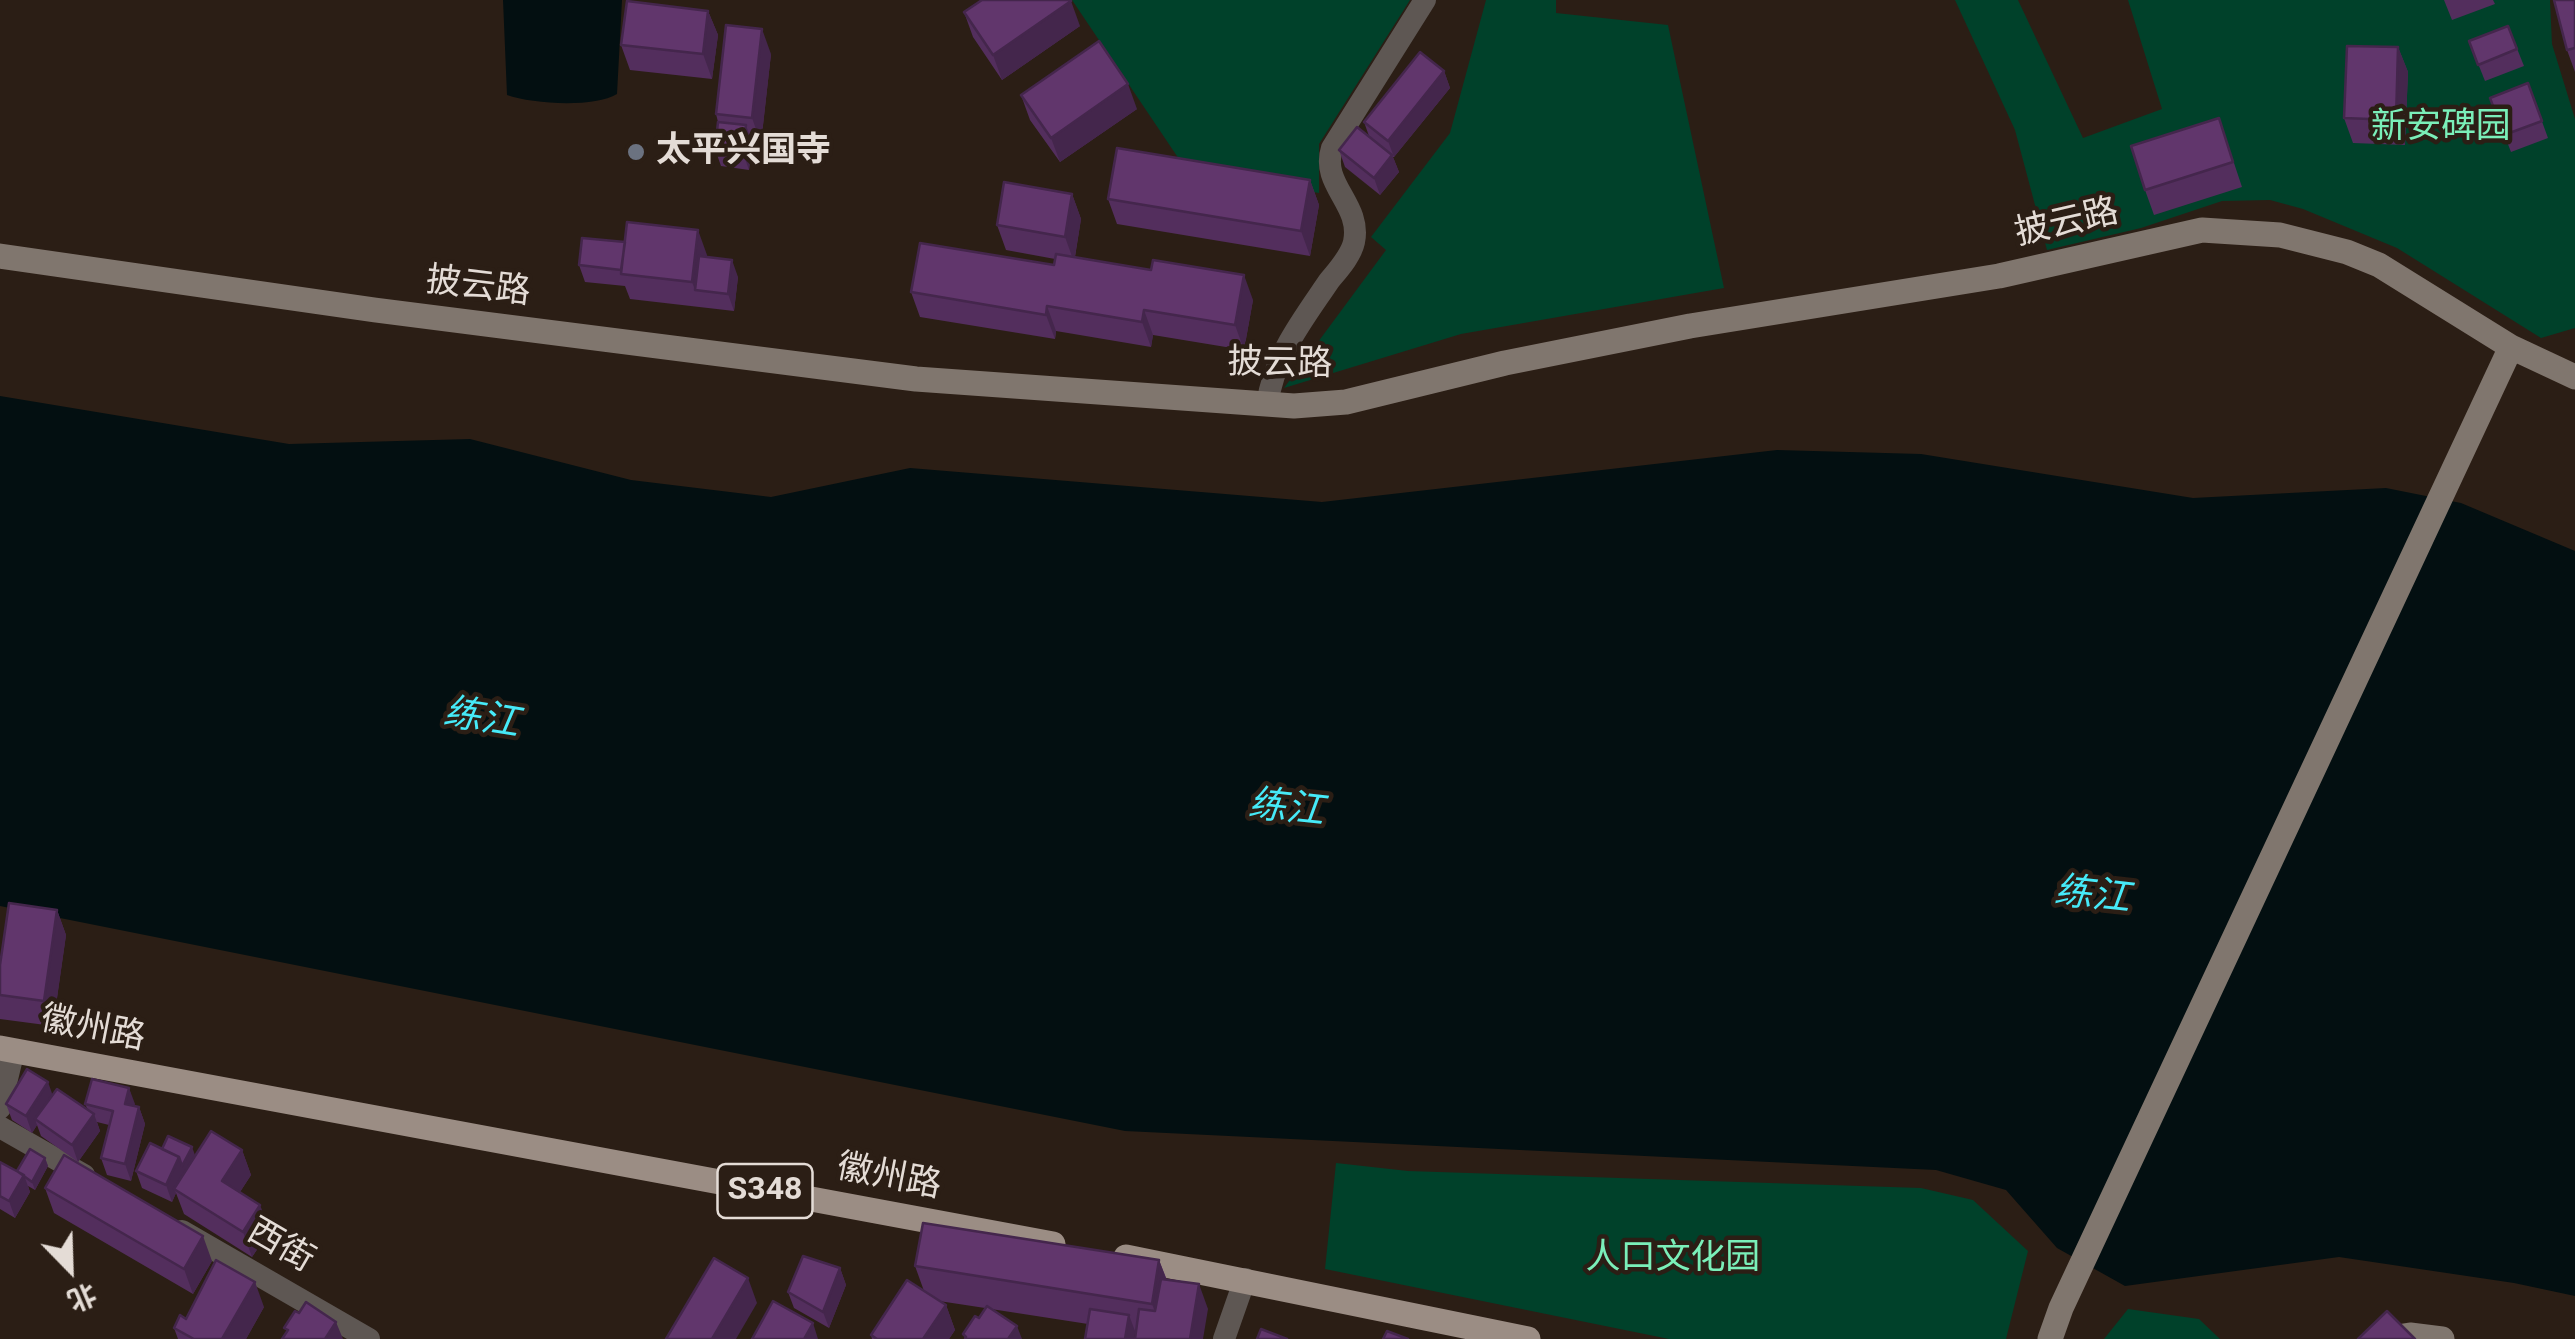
<!DOCTYPE html>
<html>
<head>
<meta charset="utf-8">
<style>
	body { margin:0 }
	#map { position:relative; width:2575px; height:1339px; overflow:hidden; background:#2b1e15; font-family:Roboto,"Noto Sans SC",sans-serif }
	canvas { display:block }
	.north { position:absolute; left:20px; top:1219px; width:100px; height:100px; -webkit-text-stroke:8px #2b1e15; paint-order:stroke; rotate:157deg; font-size:28px; font-weight:700; line-height:40px; text-align:center; color:#e4dcd6 }
	.north::after { content:''; display:block; margin:auto; width:35px; height:45px; background:#e4dcd6; clip-path:polygon(50% 0,100% 100%,50% 72%,0 100%) }
</style>
</head>
<body>
<div id="map">
<canvas width="2575" height="1339"></canvas>
<div class="north">北</div>
</div>
<script>
const context = document.querySelector('canvas').getContext('2d');
context.lineJoin = 'round';
function paint(path, color) {
  context.fillStyle = color;
  context.fill(path, 'evenodd');
}
function stroke(path, color, width, dash) {
  context.strokeStyle = color;
  context.lineWidth = width;
  context.lineCap = dash ? 'butt' : 'round';
  context.setLineDash(dash || []);
  context.stroke(path);
}
function drawText(font, color, halo, rows, align = 'center') {
  context.font = font + ' Roboto,"Noto Sans SC",sans-serif';
  context.lineWidth = 9;
  context.setLineDash([]);
  context.textBaseline = 'middle';
  context.strokeStyle = halo;
  context.fillStyle = color;
  for (const [text, x, y, turn = 0] of rows) {
    context.save();
    context.translate(x, y);
    context.rotate((+turn || 0) * Math.PI / 180);
    context.textAlign = isNaN(turn) ? turn : align;
    if (halo) context.strokeText(text, 0, 0);
    context.fillText(text, 0, 0);
    context.restore();
  }
}
paint(new Path2D(`
	M1072 0H1410L1319 144V193L1187 171Z
	M1486 0H1556V13L1668 25 1724 288 1461 334 1284 388 1386 250 1371 237 1450 133Z
	M1955 0H2018L2083 138 2162 109 2128 0H2550L2552 44 2575 119V328L2541 338 2397 248 2303 209 2270 200 2222 201 2141 228 2047 250 2015 130Z
	M1336 1163 1408 1171 1921 1188 1973 1200 2028 1251 2006 1339H1669L1325 1269Z
	M2128 1309 2199 1319 2220 1339H2104Z`), '#00412a');
paint(new Path2D(`
	M503 0H622L617 94C594 108 532 104 507 95Z
	M0 396 289 444 470 439 631 480 771 497 910 468 1322 502 1777 450 1921 454 2193 498 2386 488 2461 503 2575 551V1296L2514 1283 2339 1257 2125 1286 2057 1248 2006 1190 1936 1170 1125 1131 0 906Z`), '#030f11');
stroke(new Path2D(`
	M1267 405C1274 356 1302 321 1329 281 1338 270 1351 256 1354 242 1362 204 1320 185 1332 148L1425 0
	M0 1108 14 1050
	M0 1127 84 1175
	M182 1231 369 1339
	M1224 1339 1245 1279`), '#5e5753', 22);
stroke(new Path2D(`
	M0 256 375 310 916 379 1294 406 1346 402 1505 363 1690 326 1999 276 2202 230 2280 235 2347 252 2379 265 2511 347 2575 377
	M2050 1339 2061 1308 2511 347
	M2385 1339 2410 1335 2442 1339`), '#80766e', 25);
stroke(new Path2D(`
	M0 1048 1053 1244
	M1126 1257 1528 1339`), '#9b8d84', 25);
paint(new Path2D(`
	M2444 0H2493L2495 4 2452 20Z
	M2575 0V72L2567 50Z
	M708 11 718 35 712 79 630 70 621 45Z
	M964 12 1080 26 1002 80 973 37Z
	M2508 26 2524 66 2485 81 2469 41Z
	M2398 47 2408 72 2405 145 2353 143 2344 118Z
	M771 54 761 143 752 142 749 170 721 166 715 149 718 122 716 114Z
	M1444 71 1450 88 1394 157H1393L1399 172 1380 195 1345 167 1339 150 1369 136 1364 122Z
	M2528 83 2548 138 2511 152 2490 98Z
	M1021 95 1137 109 1060 162 1030 120Z
	M2219 118 2242 187 2154 215 2145 190Z
	M1310 180 1319 205 1310 256 1117 224 1108 199Z
	M1072 194 1081 219 1075 257 1253 300 1244 350 1153 335 1151 347 1056 331 1055 339 920 317 911 292 1054 265 1055 259 1006 250 997 225Z
	M707 255V257L738 277 734 311 630 299 625 286 585 282 579 265Z
	M57 910 66 935 53 1026 0 1019V965Z
	M129 1088 134 1106 139 1107 145 1124 131 1181 107 1175 101 1158 109 1125 97 1122 100 1131 78 1162 41 1136 37 1125 32 1133 12 1120 6 1104 53 1095 88 1110 85 1104Z
	M162 1149 195 1155 242 1150 251 1175 240 1192 270 1230 252 1257 184 1214 176 1193 172 1202 142 1188 136 1171Z
	M45 1158 48 1166 35 1190 28 1186 30 1192 15 1218 0 1209V1162L17 1171Z
	M45 1188 212 1261 193 1294 54 1213Z
	M1159 1260 1167 1280 1208 1309 1135 1332 1134 1339H1085L1088 1324 991 1309 965 1339 963 1334 979 1318 985 1308 939 1301 946 1305 955 1330 949 1339H872L871 1335 924 1291 915 1266Z
	M840 1268 846 1285 829 1328 794 1308 788 1292Z
	M264 1307 246 1339H178L174 1328 186 1319Z`), '#532e5d');
paint(new Path2D(`
	M1071 1 1080 26 1002 80 993 55Z
	M708 11 718 35 712 79 703 54Z
	M762 29 771 54 761 143 752 118Z
	M2398 47 2408 72 2405 145 2396 120Z
	M1444 71 1450 88 1394 157 1388 141Z
	M1128 84 1137 109 1060 162 1051 138Z
	M746 125 752 142 749 170 743 153Z
	M1392 155 1399 172 1380 195 1374 178Z
	M1310 180 1319 205 1310 256 1301 231Z
	M1072 194 1081 219 1074 262 1065 237Z
	M698 230 707 255 703 291 695 290 692 282Z
	M732 260 738 277 734 311 728 294Z
	M1244 275 1253 300 1244 350 1235 325Z
	M1047 306 1056 331 1055 339 1046 315Z
	M1144 310 1153 335 1151 347 1142 322Z
	M57 910 66 935 53 1026 44 1001Z
	M48 1082 54 1099 35 1119 37 1125 32 1133 26 1116Z
	M129 1088 135 1104 131 1120 125 1104Z
	M139 1107 145 1124 131 1181 125 1164Z
	M94 1114 100 1131 78 1162 72 1145Z
	M192 1147 195 1155 174 1189 176 1193 172 1202 166 1185 179 1157Z
	M242 1150 251 1175 231 1206 222 1181Z
	M45 1158 48 1166 35 1190 32 1182Z
	M24 1175 30 1192 15 1218 9 1201Z
	M260 1205 270 1230 252 1257 243 1232Z
	M203 1236 212 1261 193 1294 184 1269Z
	M1159 1260 1171 1292 1164 1336 1152 1304Z
	M840 1268 846 1285 829 1328 823 1312Z
	M748 1278 757 1303 736 1339H712Z
	M255 1282 264 1307 246 1339H222Z
	M1199 1284 1208 1309 1203 1339H1190Z
	M946 1305 955 1330 949 1339H923Z
	M1129 1315 1135 1331 1134 1339H1125Z
	M336 1322 343 1339H325Z
	M813 1323 818 1339H804Z
	M1017 1326 1022 1339H1008Z`), '#44264c');
const building = new Path2D(`
	M982 0H1070L1071 1 993 55 964 12Z
	M2554 0H2575V48L2567 50Z
	M627 1 708 11 703 54 621 45Z
	M726 25 762 29 752 118 716 114Z
	M2508 26 2517 49 2478 65 2469 41Z
	M1099 41 1128 84 1051 138 1021 95Z
	M2347 46 2398 47 2396 120 2344 118Z
	M1420 52 1444 71 1388 141 1364 122Z
	M2528 83 2542 121 2504 135 2490 98Z
	M2219 118 2233 162 2145 190 2131 146Z
	M718 122 746 125 743 153 715 149Z
	M1357 127 1392 155 1374 178 1339 150Z
	M1117 148 1310 180 1301 231 1108 199Z
	M1004 182 1072 194 1065 237 997 225Z
	M627 222 698 230 692 282 621 274Z
	M582 238 625 242 621 270 579 265Z
	M920 243 1054 265 1056 254 1151 270 1153 260 1244 275 1235 325 1144 310 1142 322 1047 306 1046 315 911 292Z
	M699 256 732 260 728 294 695 290Z
	M9 903 57 910 44 1001 0 995V965Z
	M27 1069 48 1082 26 1116 6 1104Z
	M92 1079 129 1088 125 1104 139 1107 125 1164 101 1158 113 1111 85 1104Z
	M57 1089 94 1114 72 1145 35 1119Z
	M211 1131 242 1150 222 1181 260 1205 243 1232 174 1189Z
	M168 1136 192 1147 182 1166 179 1157 162 1149Z
	M150 1143 179 1157 166 1185 136 1171Z
	M30 1149 45 1158 32 1182 17 1171Z
	M64 1155 203 1236 184 1269 45 1188Z
	M0 1162 24 1175 9 1201 0 1196Z
	M923 1223 1159 1260 1152 1304 915 1266Z
	M803 1256 840 1268 823 1312 788 1292Z
	M714 1258 748 1278 712 1339H666Z
	M216 1260 255 1282 222 1339H194L174 1328 180 1315 186 1319Z
	M1161 1279 1199 1284 1190 1339H1135L1139 1309 1155 1311Z
	M907 1280 946 1305 923 1339H877L871 1335Z
	M773 1301 813 1323 804 1339H752Z
	M306 1302 336 1322 325 1339H282L288 1330 284 1328 295 1311 299 1313Z
	M987 1306 1017 1326 1008 1339H965L966 1337 963 1334 975 1316 979 1318Z
	M1090 1309 1129 1315 1125 1339H1085Z
	M2387 1311 2415 1339H2358Z
	M1261 1329 1287 1339H1257Z
	M1387 1331 1408 1339H1383Z`);
paint(building, '#61366c');
stroke(building, '#44264c', 2.5);
for (const [x, y, r, color] of [
	[636,152,10,"#6b7280"]
]) {
  const dot = new Path2D();
  dot.arc(x, y, r, 0, 2 * Math.PI);
  context.fillStyle = color;
  context.fill(dot);
  stroke(dot, '#2b1e15', 4);
}
for (const [x, y, w] of [
	[765,1191,95]
]) {
  const box = new Path2D();
  box.roundRect(x - w / 2, y - 27, w, 54, 8);
  context.fillStyle = '#2b1e15';
  context.fill(box);
  stroke(box, '#e4dcd6', 2.5);
}
drawText('bold 32px', '#e4dcd6', null, [
	["S348",765,1191]
]);
drawText('35px', '#7aefb9', '#2b1e15', [
	["新安碑园",2441,128],
	["人口文化园",1673,1259]
]);
drawText('bold 35px', '#e4dcd6', '#2b1e15', [
	["太平兴国寺",656,152]
], 'left');
drawText('35px', '#e4dcd6', '#2b1e15', [
	["披云路",2067,224,-13],
	["披云路",478,288,7],
	["披云路",1280,365,1],
	["徽州路",93,1030,11],
	["徽州路",889,1178,11],
	["西街",280,1247,30]
]);
drawText('italic 38px', '#46eaf8', '#2b1e15', [
	["练江",481,720,9],
	["练江",1286,810,6],
	["练江",2092,897,6]
]);
</script>
</body>
</html>
